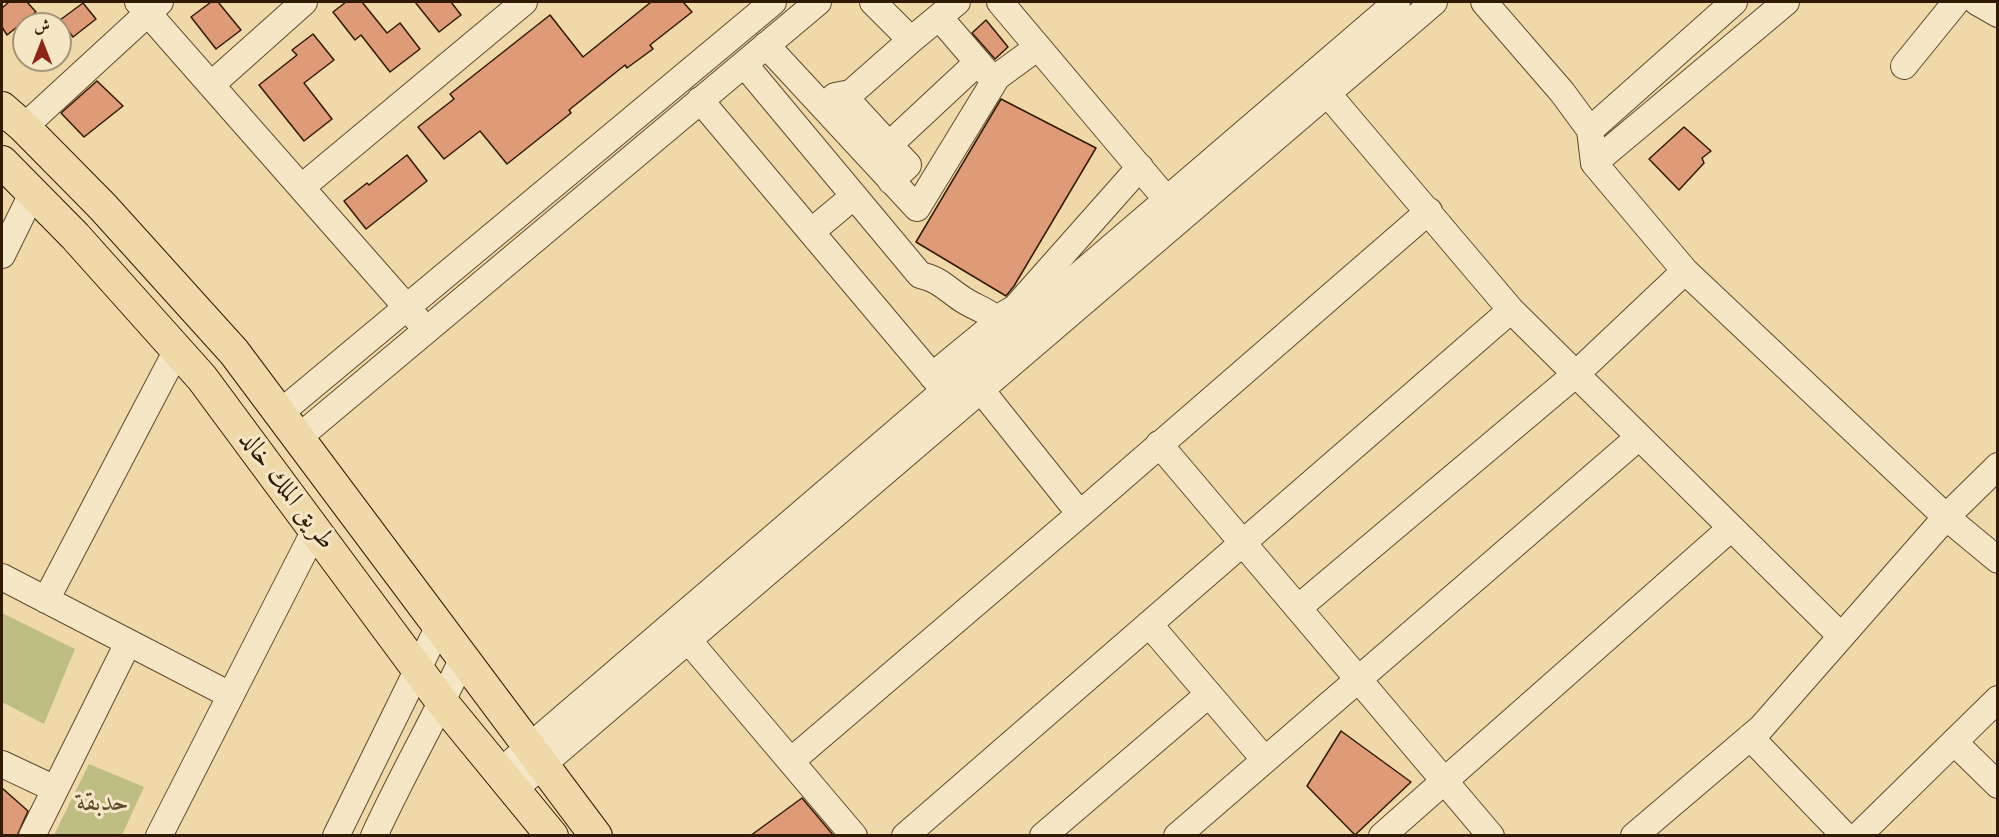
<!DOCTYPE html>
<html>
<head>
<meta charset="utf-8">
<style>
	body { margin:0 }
	#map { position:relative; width:1999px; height:837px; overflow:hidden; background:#f0d9a8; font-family:Cardo,Amiri,serif }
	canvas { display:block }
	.frame { position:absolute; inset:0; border:3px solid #301a04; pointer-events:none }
	.north { position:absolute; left:12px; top:12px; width:60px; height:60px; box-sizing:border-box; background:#f5e6c6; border:2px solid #a69478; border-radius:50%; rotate:0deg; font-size:16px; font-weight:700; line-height:24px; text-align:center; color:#301a04 }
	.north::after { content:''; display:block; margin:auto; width:21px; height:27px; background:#8f2418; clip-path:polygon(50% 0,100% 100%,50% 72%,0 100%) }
</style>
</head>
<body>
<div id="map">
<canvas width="1999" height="837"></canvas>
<div class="frame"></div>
<div class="north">ش</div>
</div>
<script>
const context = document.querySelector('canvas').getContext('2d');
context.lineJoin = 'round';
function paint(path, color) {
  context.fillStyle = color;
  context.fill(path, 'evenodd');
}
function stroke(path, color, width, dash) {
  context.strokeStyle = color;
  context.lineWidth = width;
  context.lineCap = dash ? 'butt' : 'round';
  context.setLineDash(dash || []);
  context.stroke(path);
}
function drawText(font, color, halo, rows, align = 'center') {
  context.font = font + ' Cardo,Amiri,serif';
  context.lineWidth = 6;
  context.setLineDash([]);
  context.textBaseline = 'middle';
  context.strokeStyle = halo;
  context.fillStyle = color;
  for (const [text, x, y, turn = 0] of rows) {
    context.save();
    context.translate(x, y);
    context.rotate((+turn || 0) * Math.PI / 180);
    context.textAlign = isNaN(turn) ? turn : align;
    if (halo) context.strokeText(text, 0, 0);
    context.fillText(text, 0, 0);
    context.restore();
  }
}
paint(new Path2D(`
	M2 613 75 649 44 724 2 702Z
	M89 764 144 787 122 835H54Z`), '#bebe84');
const building = new Path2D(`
	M9 2H27L36 12 7 35 2 27V8Z
	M211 2H218L241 30 216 49 191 17Z
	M346 2H362L387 33 400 23 420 49 390 72 361 35 355 40 333 12Z
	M415 2H451L461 15 439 32Z
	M651 2H683L692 12 650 45 653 49 627 68 625 65 569 110 571 113 507 164 480 131 444 159 418 127 454 99 450 94 550 15 583 57Z
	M83 3 96 19 73 37 60 20Z
	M986 20 1008 47 995 59 972 33Z
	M313 34 334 60 304 83 332 119 304 141 259 85 297 55 292 50Z
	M97 81 123 106 84 137 61 113Z
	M1001 99 1096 148 1014 286 1006 296 916 242Z
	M1684 127 1711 151 1702 158 1704 163 1679 190 1649 159Z
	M407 155 427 181 366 229 344 201 367 183 369 185Z
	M1341 731 1411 782 1355 835 1307 786Z
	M2 788 28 811 17 836H2Z
	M802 798 834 836H750Z`);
paint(building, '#df9a77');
stroke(building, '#301a04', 1.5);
const minor = new Path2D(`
	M138 2 417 319
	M1000 2 1167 200
	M1484 2 1562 92 1590 130 1594 163 1685 271 1946 517 1998 560
	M1977 2 1998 14
	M939 17 988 74
	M911 40 957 2
	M766 45 917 208 997 77 1038 47
	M744 64 920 275C939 279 947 289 962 299 974 307 986 310 996 319L1015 308 1140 167
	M1904 66 1956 2
	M211 85 304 2
	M1327 93 1511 310 1841 636
	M843 95 889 145 978 62
	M700 100 945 391
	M829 102 835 96 851 93 911 40 873 2
	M24 127 160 2
	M1590 130 1734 2
	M889 145 908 165 891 181
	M1594 163 1786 2
	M302 187 524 2
	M811 232 854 196
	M2 255 32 194
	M932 376 988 330 996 319
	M981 390 1080 514
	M280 413 773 2
	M298 438 818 2
	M1159 444 1491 836
	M2 577 230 695
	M46 600 177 350
	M1298 608 1576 374 1685 271
	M1149 624 1265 760
	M688 640 854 836
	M1750 737 1845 836
	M1954 742 1998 785
	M791 761 1080 514 1429 211
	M2 764 55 789
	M500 772 1397 2
	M514 789 1434 2
	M32 836 128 643
	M159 836 315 530
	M336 836 439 626
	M374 836C402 775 435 718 463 658
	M905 836 1511 310
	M1043 836 1209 694
	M1177 836 1639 437
	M1382 836 1731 528
	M1634 836 1761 728 1946 517 1998 466
	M1858 836 1998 699`);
const major = new Path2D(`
	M2 108 24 127 103 207 234 352 596 836
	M2 162 75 236 202 378 442 702 552 836`);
stroke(minor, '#604a2d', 28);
stroke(major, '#301a04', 34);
stroke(minor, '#f5e6c6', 26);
stroke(major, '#f0d9a8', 32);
drawText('26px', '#301a04', '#f5e6c6', [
	["طريق الملك خالد",286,491,53]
]);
drawText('italic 26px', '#5b4b2a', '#f5e6c6', [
	["حدبقة",103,804]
]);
</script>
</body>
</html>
